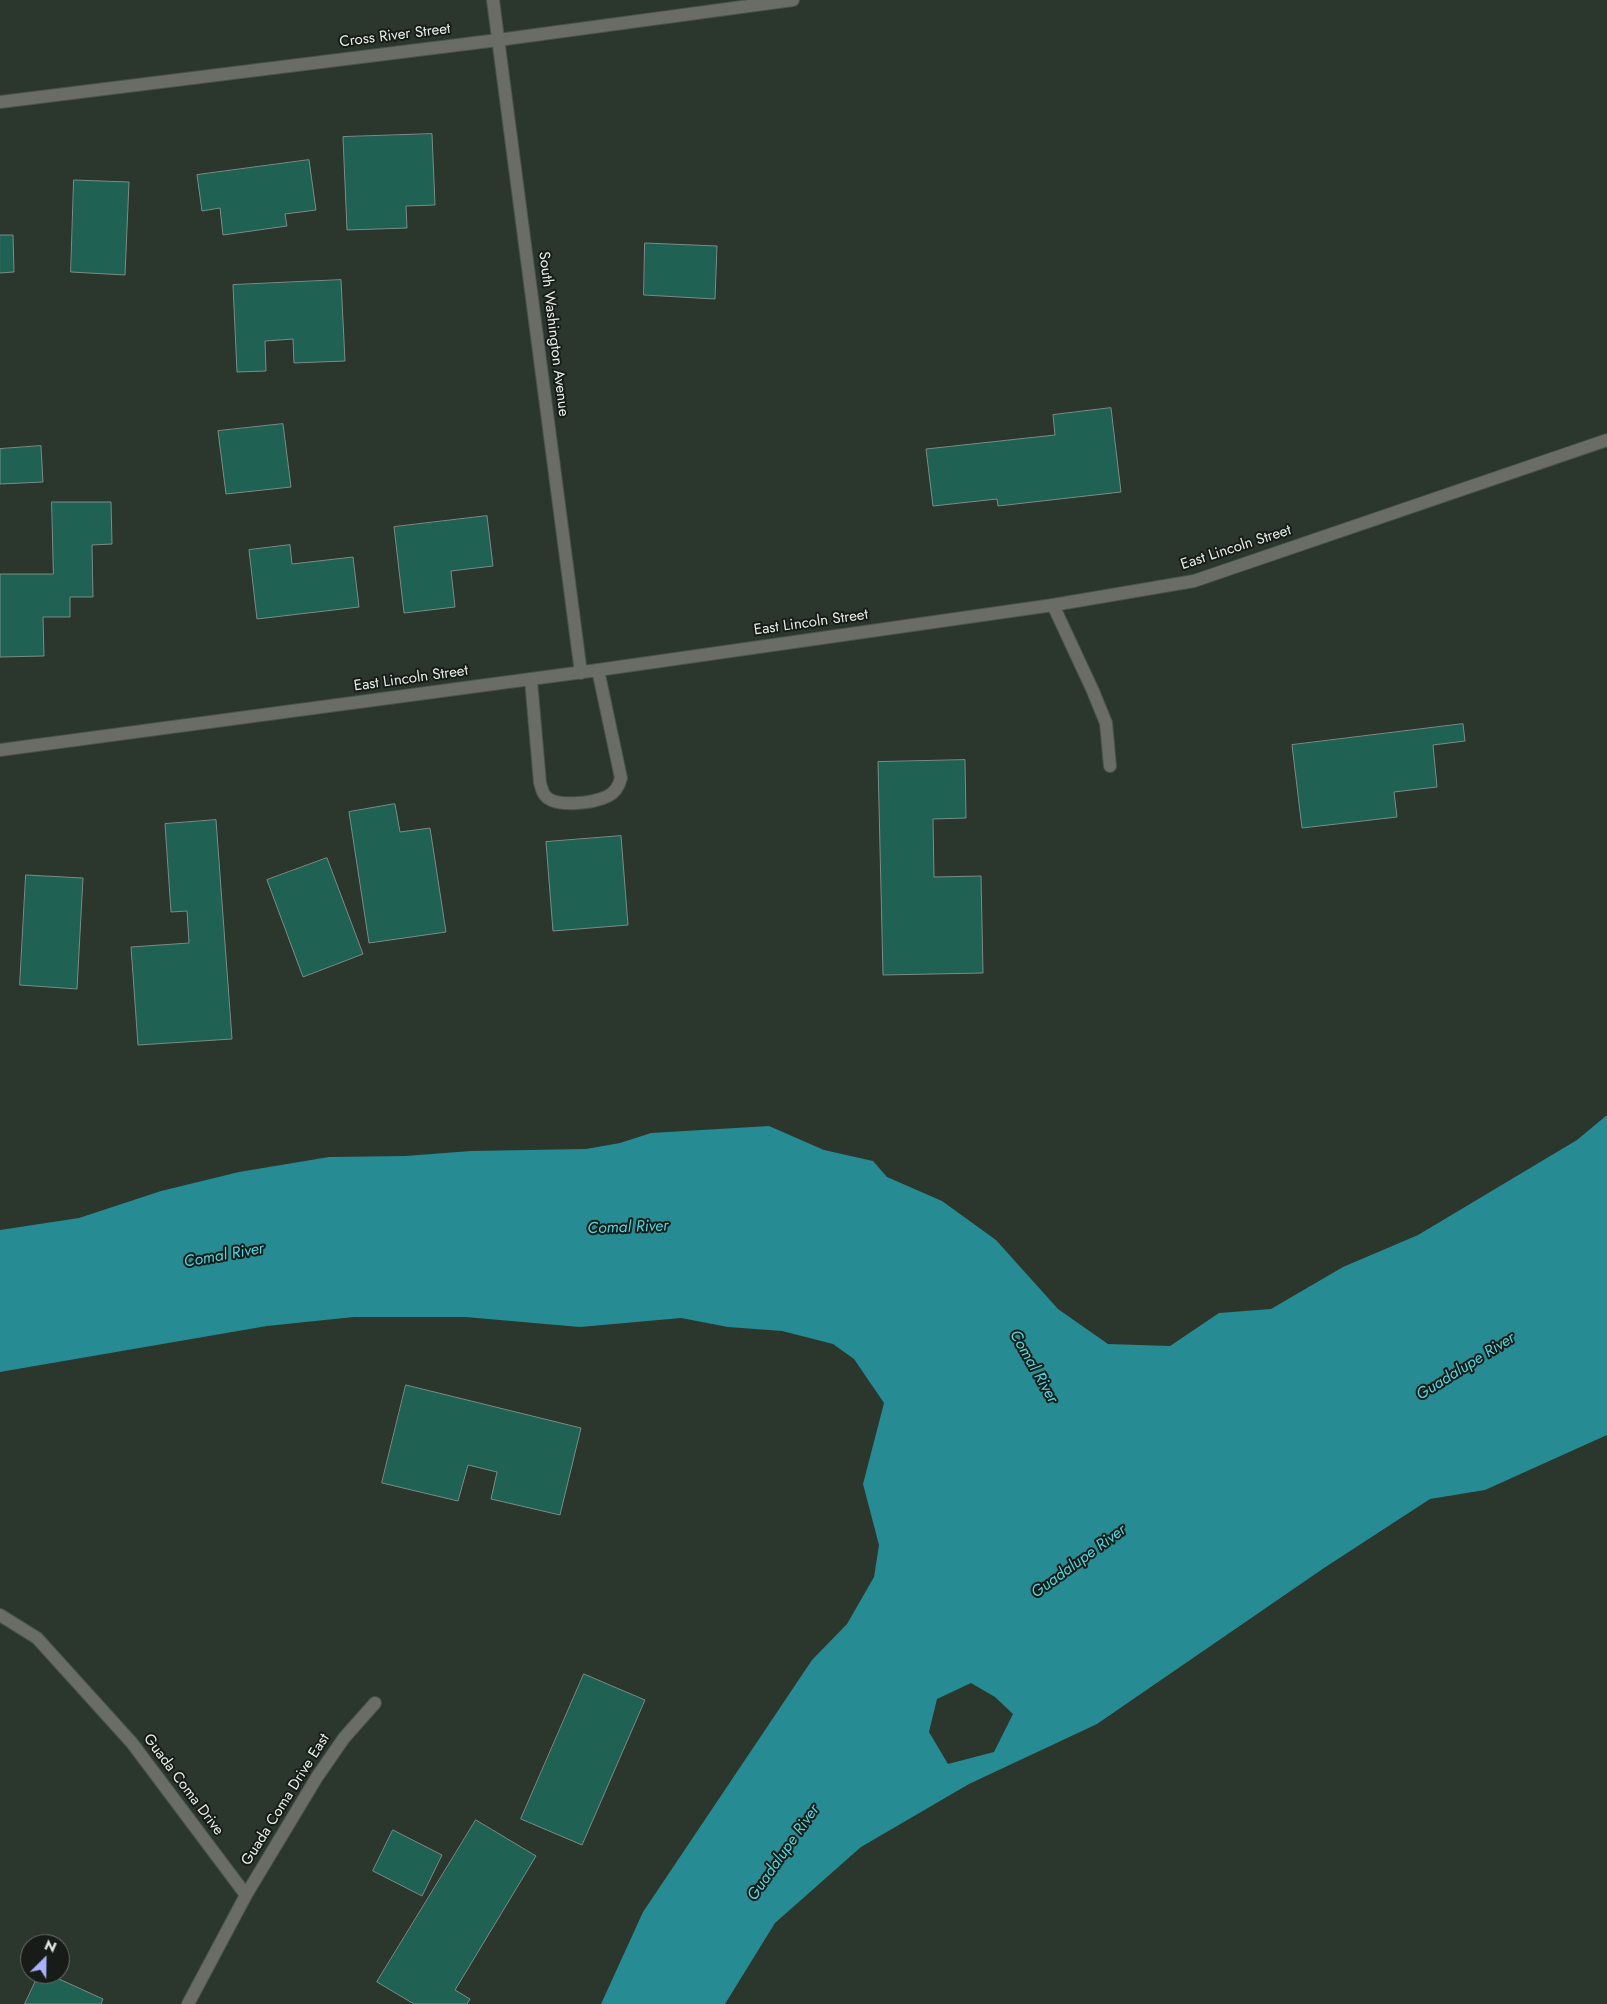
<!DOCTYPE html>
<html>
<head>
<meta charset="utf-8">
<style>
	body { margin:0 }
	#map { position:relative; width:1607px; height:2004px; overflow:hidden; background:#2b362c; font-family:Jost,sans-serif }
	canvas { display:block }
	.north { position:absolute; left:20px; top:1934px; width:50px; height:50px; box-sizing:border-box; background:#171c18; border:1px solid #696f6a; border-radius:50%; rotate:23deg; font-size:14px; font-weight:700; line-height:20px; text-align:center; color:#e5ece5 }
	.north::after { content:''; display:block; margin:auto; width:18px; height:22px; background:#aab0fb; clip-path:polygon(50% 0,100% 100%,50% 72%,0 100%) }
</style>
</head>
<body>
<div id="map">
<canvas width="1607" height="2004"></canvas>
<div class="north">N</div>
</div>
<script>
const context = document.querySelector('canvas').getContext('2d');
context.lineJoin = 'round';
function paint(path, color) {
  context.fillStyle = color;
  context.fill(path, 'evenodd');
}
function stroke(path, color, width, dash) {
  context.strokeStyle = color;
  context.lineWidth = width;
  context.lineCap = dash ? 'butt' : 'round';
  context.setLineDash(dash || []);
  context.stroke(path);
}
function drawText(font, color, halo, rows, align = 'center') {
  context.font = font + ' Jost,sans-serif';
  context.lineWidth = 4;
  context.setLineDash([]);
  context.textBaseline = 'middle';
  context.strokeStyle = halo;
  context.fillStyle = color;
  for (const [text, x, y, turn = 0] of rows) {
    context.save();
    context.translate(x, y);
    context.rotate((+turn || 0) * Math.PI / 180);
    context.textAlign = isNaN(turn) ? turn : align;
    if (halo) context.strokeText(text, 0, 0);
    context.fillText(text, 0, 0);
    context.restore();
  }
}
paint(new Path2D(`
	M1607 1115V1435L1485 1490 1430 1499 1324 1568 1097 1724 969 1784 861 1847 775 1923 725 2004H601L643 1912 812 1660 847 1624 874 1577 879 1545 863 1484 884 1403 854 1359 833 1344 782 1331 728 1327 681 1318 580 1327 465 1317H354L267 1326 0 1372V1230L79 1218 161 1191 239 1172 329 1157 405 1156 471 1151 586 1149 620 1143 651 1133 769 1126 824 1150 873 1161 887 1177 942 1201 996 1240 1058 1309 1108 1344 1170 1346 1219 1313 1271 1309 1343 1267 1418 1235 1577 1140ZM971 1683 995 1697 1013 1714 994 1752 948 1764 929 1732 937 1699Z`), '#268b92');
const building = new Path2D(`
	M432 134 435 205 406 206 407 228 347 230 343 137Z
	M309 160 316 210 285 214 287 226 223 235 220 208 202 211 197 175Z
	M74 180 129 182 125 275 71 272Z
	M0 235H13L14 272 0 273Z
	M645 243 717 246 715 299 644 295Z
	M341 280 345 361 294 363 293 339 265 341 266 371 237 372 233 285Z
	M1111 408 1121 492 998 506 997 499 933 506 926 449 1055 435 1053 415Z
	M283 424 291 487 226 494 218 431Z
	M41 446 43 482 0 484V449Z
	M52 502H111L112 544 92 545 93 597H70V617H43L44 656 0 657V574H53Z
	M487 516 493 566 451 571 455 607 404 613 394 527Z
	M290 545 292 564 353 557 359 607 257 619 249 550Z
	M1463 724 1465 741 1433 745 1437 787 1394 792 1397 817 1302 828 1292 745Z
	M965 760 966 818 933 819 934 877 981 876 983 973 883 975 878 762Z
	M395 804 400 832 430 828 446 932 369 943 349 812Z
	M216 820 232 1039 138 1045 131 947 189 943 187 911 171 912 165 824Z
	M621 836 628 925 553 931 546 842Z
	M327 858 363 954 303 977 267 880Z
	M26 875 83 878 77 989 20 985Z
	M406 1385 581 1428 560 1515 491 1499 497 1472 468 1465 458 1501 382 1483Z
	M584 1674 645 1700 582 1845 521 1819Z
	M476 1820 536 1856 455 1990 470 1999 467 2004H414L377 1982Z
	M393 1830 442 1855 422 1896 373 1871Z
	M39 1974H48L103 1999 101 2004H25Z`);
paint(building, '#1f6253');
stroke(building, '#798c86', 1);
const service = new Path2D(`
	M1053 605 1093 691 1106 723 1110 766
	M531 680 540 783C541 786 542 791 544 794 553 809 594 803 608 796 616 792 619 786 621 778L598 670`);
const minor = new Path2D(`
	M493 0 581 673
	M0 102 498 40 793 0
	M0 750 598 670 1053 605 1194 581 1607 440
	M0 1615 37 1638 132 1743 246 1895 188 2004
	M246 1895 317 1777 344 1738 375 1703`);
stroke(service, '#49534a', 14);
stroke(minor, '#49534a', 14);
stroke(service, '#6a6d66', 12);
stroke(minor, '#6a6d66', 12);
drawText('15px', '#e5ece5', '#171c18', [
	["Cross River Street",395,36,-7],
	["South Washington Avenue",553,334,83],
	["East Lincoln Street",1236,548,-18],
	["East Lincoln Street",811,623,-8],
	["East Lincoln Street",411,679,-8],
	["Guada Coma Drive",183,1785,53],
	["Guada Coma Drive East",286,1800,-58]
]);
drawText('italic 16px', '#4ad8e2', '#171c18', [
	["Comal River",628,1228,-2],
	["Comal River",224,1256,-10],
	["Comal River",1033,1367,60],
	["Guadalupe River",1466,1367,-32],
	["Guadalupe River",1079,1562,-36],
	["Guadalupe River",784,1853,-55]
]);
</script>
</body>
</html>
